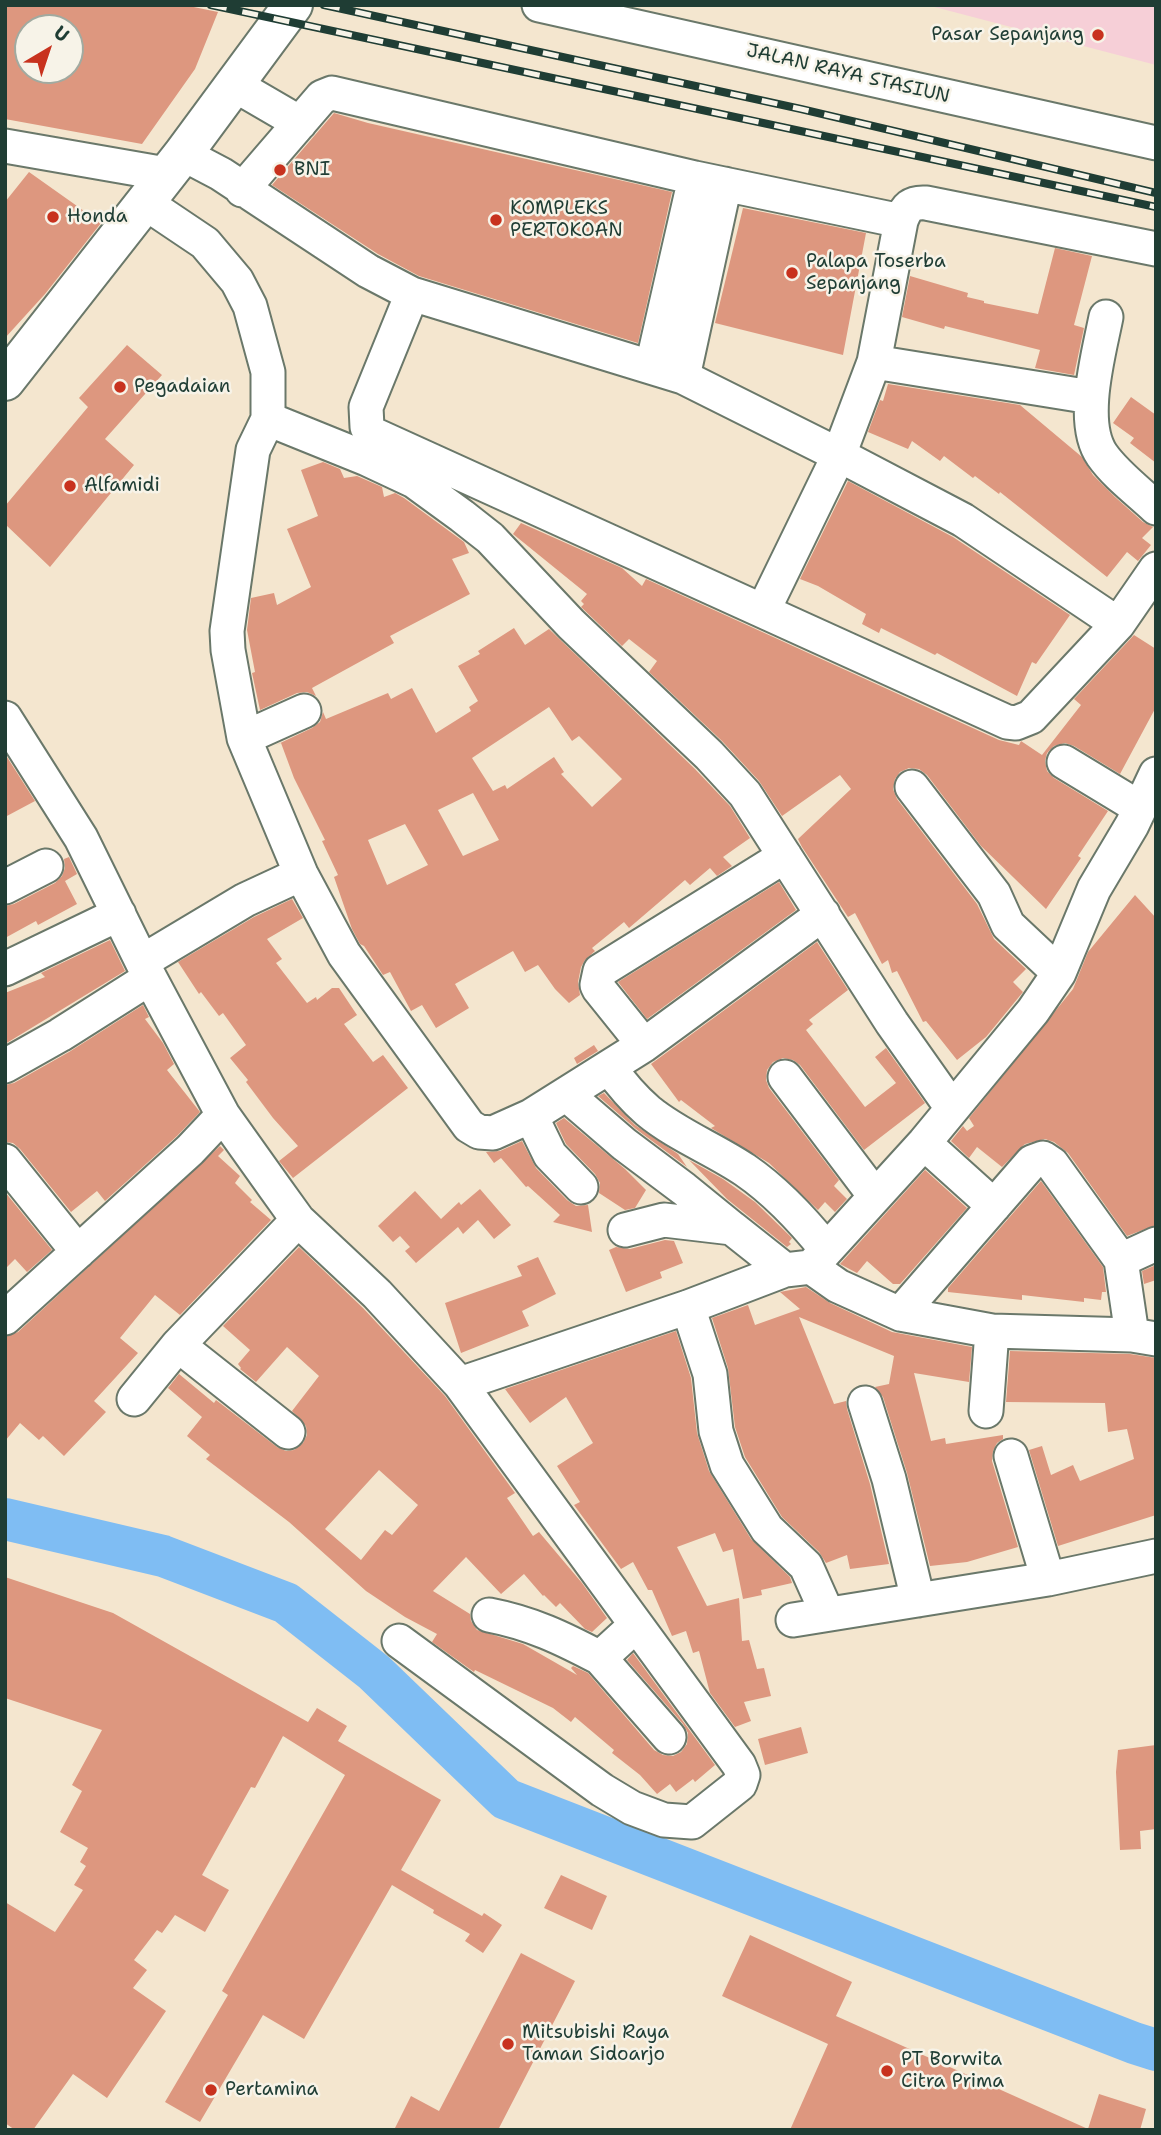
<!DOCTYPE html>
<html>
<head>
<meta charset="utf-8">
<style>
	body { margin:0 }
	#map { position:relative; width:1161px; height:2135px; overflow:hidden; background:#f4e6cf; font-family:"Shantell Sans",sans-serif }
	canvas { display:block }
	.frame { position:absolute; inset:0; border:7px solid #1f3d34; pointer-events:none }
	.north { position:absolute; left:14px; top:14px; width:70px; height:70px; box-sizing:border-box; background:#f7f3e8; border:2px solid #a1aaa0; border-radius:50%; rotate:39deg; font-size:19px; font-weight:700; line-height:28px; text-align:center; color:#1f3d34 }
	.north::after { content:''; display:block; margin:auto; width:24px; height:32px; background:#c8321e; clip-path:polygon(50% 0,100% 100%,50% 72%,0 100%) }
</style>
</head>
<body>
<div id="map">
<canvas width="1161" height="2135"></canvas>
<div class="frame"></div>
<div class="north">U</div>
</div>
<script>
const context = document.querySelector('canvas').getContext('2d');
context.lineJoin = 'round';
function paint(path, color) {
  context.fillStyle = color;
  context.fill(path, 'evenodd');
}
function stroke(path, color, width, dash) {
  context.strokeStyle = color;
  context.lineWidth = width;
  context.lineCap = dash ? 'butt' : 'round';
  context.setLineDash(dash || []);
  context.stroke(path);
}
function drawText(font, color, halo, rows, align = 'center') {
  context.font = font + ' "Shantell Sans",sans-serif';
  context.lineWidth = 5;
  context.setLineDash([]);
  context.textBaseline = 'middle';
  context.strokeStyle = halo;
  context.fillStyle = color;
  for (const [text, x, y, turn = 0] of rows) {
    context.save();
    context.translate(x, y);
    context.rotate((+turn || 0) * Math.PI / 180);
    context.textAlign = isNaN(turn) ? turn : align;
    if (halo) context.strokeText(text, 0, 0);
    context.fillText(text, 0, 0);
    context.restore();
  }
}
paint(new Path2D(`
	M927 5H1156V65Z`), '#f6cfd7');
stroke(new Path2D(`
	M5 1519 163 1556 286 1603 374 1672 506 1799 1134 2043 1156 2050`), '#7fbdf3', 42);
paint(new Path2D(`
	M5 5H184L218 12 195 69 142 144 5 119ZM28 28H70V70H28Z
	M334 113 368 123 672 192 638 343 419 276 378 254 272 185Z
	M29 172 101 223 45 294 5 338V202Z
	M743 208 866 233 843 355 715 323Z
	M1055 248 1092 256 1074 325 1084 328 1074 375 1035 368 1040 350 945 326 944 329 902 317 910 276 968 293 967 297 984 301V303L1038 314Z
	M127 345 162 375 105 439 134 465 50 567 5 524V506L88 407 79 398Z
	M888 384 1020 405 1082 457 1093 475 1115 497 1143 522 1153 527 1142 538 1151 545 1138 561 1127 552 1107 577 1000 492 999 494 975 476 973 478 944 456 940 461 912 441 908 449 868 432 880 400 883 401Z
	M1131 397 1156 415V463L1130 443 1134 438 1113 423Z
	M323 462 340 469 344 478 357 476 382 487 384 497 395 493 404 498 464 542 469 553 452 559 470 594 390 636 394 643 312 688 316 696 307 692 297 693 260 710 252 673 255 672 247 630 251 598 274 593 277 605 311 587 287 529 318 516 301 470Z
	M848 481 953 537 1070 615 1036 664 1032 662 1017 696 937 653 935 655 881 628 879 633 862 624 866 614 818 586 800 579Z
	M521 523 622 568 642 586 646 579 999 740 1019 745 1021 741 1042 755 1081 705 1074 699 1134 635 1156 649V707L1120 774 1074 746 1065 743 1054 746 1047 753 1045 761 1047 771 1054 778 1108 811 1078 856 1081 858 1046 909 981 846 927 775 919 769 909 768 900 772 895 779 893 789 897 799 977 904 994 939 1026 969 1013 982 1023 992 986 1037 957 1060 926 1021 923 1022 897 971 892 973 888 960 882 964 855 913 848 917 802 847 798 839 851 789 840 775 782 816 759 781 722 741 649 672 657 661 629 639 622 646 581 607 584 604 581 601 587 594 513 534Z
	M514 628 525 645 549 629 695 769 730 806 750 838 723 857 732 866 717 876 710 868 690 885 685 880 629 928 624 922 592 948 595 951 585 960 581 967 578 982 580 995 569 1003 555 989 538 965 525 972 513 951 455 984 469 1008 436 1028 422 1005 411 1011 390 972 383 975 364 946 360 944 352 929 334 877 338 875 322 841 325 840 294 778 281 743 276 745 312 728 320 722 323 712 326 719 388 693 391 699 412 688 436 733 471 711 469 707 478 701 458 666 480 654 478 651ZM549 707 572 741 579 736 622 779 592 807 561 774 564 772 554 757 507 789 505 785 493 791 472 758ZM473 793 499 840 463 856 438 810ZM405 824 428 865 387 885 368 840Z
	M5 754 35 801 5 817Z
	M69 857 77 874 65 881 77 904 38 925 36 921 5 938V906L14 904 55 883 62 876 65 868 64 859Z
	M779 882 796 910 647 1019 618 982Z
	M1135 895 1156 918V1225L1127 1236 1068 1153 1054 1142 1045 1139 1025 1144 1002 1167 977 1147 969 1158 951 1141 963 1126 967 1131 974 1126 969 1118 1073 989 1088 952Z
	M292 899 303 918 267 939 282 959 276 963 307 1003 316 997 317 1000 332 988H339L357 1015 344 1024 373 1062 383 1055 408 1088 293 1178 279 1161 298 1146 273 1118 246 1082 248 1080 230 1058 246 1045 223 1013 219 1016 201 992 199 994 178 962 254 917Z
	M110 940 125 971 5 1044V993L45 977 41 973Z
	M817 942 848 990 809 1020 813 1024 806 1030 865 1107 896 1083 875 1057 886 1048 925 1103 864 1150 800 1065 793 1060 783 1058 773 1062 767 1070 766 1080 769 1088 839 1180 834 1186 847 1199 835 1212 825 1202 818 1210 769 1163 711 1128 715 1126 681 1100 679 1102 651 1064Z
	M143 1005 149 1017 145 1019 163 1043 174 1064 167 1070 200 1112 177 1136 105 1201 97 1191 71 1212 20 1149 13 1143 5 1142V1085L14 1083 69 1052Z
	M594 1045 598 1051 577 1064 574 1058Z
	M604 1093 635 1125 678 1154 687 1167 636 1129 598 1096Z
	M564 1118 625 1169 646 1190 635 1208 625 1210 599 1193 600 1183 595 1174 566 1144 556 1123Z
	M522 1141 536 1168 567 1200 576 1206 588 1205 592 1232 553 1222 560 1215 528 1186 526 1187 501 1158 494 1163 486 1152 500 1151Z
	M220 1146 224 1150 218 1156 240 1176 235 1183 252 1200 250 1202 271 1220 180 1315 155 1295 120 1338 138 1353 94 1401 106 1412 64 1456 43 1436 39 1440 20 1423 5 1441V1337L18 1332Z
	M689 1160 723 1179 755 1202 792 1238 789 1242 791 1244 787 1247 727 1199Z
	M925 1170 967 1208 900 1284H893L867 1261 857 1273 840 1264Z
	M1041 1181 1103 1267 1106 1292H1102L1101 1300 1084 1298V1302L1022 1295V1300L948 1292V1288Z
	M480 1189 511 1225 494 1239 478 1220 463 1234 458 1227 416 1263 405 1251 410 1247 400 1236 393 1242 378 1226 415 1191 441 1219 459 1202 461 1205Z
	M5 1192 52 1250 27 1272 15 1259 5 1269Z
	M665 1240 674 1241 683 1263 660 1272 662 1278 626 1292 609 1250 616 1247 630 1249Z
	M299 1247 363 1308 445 1396 515 1493 507 1498 533 1536 539 1532 582 1583 607 1618 592 1632 585 1629 560 1603 556 1607 544 1595 543 1596 524 1574 501 1594 466 1557 433 1591 470 1614 471 1621 477 1630 523 1644 577 1675 571 1668 573 1666 588 1673 654 1750 663 1755 673 1756 681 1752 687 1744 688 1733 683 1724 627 1660 633 1653 715 1765 695 1782 693 1779 676 1792 670 1784 657 1794 640 1775 612 1753 614 1750 575 1717 571 1722 553 1708 475 1670 474 1672 432 1642 437 1634 405 1617 366 1591 289 1522 206 1459 210 1455 187 1436 202 1417 168 1388 179 1374 214 1403 216 1400 277 1447 286 1451 294 1450 303 1443 307 1435 306 1426 292 1411 319 1376 287 1347 256 1382 240 1369 241 1368 238 1364 250 1350 223 1326ZM379 1470 418 1505 392 1535 385 1530 361 1560 325 1529Z
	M538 1257 556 1294 522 1311 529 1326 461 1353 445 1303 522 1276 517 1266Z
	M1156 1265V1280L1144 1284 1142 1271Z
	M806 1287 830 1303 892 1332 972 1347 969 1382 914 1373 931 1441 945 1438 946 1444 1003 1435V1439L997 1443 993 1451 992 1461 1018 1547 967 1562 930 1566 907 1473 883 1397 875 1387 889 1384 894 1356 799 1317 834 1404 846 1401 847 1409 870 1484 889 1564 850 1569 847 1555 826 1563 819 1552 782 1517 745 1457 735 1427 728 1368 712 1318 748 1305 755 1325 800 1309 780 1292Z
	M676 1331 691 1378 697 1433 709 1471 751 1539 790 1577 792 1583 761 1590 762 1595 743 1599 733 1549 723 1552 715 1533 677 1547 707 1606 739 1598 742 1641 749 1640 757 1669 764 1668 771 1696 744 1702 751 1721 735 1727 710 1693 699 1651 693 1653 686 1631 672 1636 652 1590H648L633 1562 621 1569 574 1505 580 1502 557 1466 593 1443 566 1397 530 1423 505 1389Z
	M1010 1351 1130 1354 1156 1358V1515L1058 1546 1029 1450 1042 1446 1051 1475 1073 1465 1080 1481 1134 1459 1127 1429 1108 1432 1105 1403 1006 1402Z
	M5 1577 113 1613 308 1722 317 1708 347 1726 338 1741 441 1800 401 1870 482 1916 484 1913 502 1925 483 1953 465 1941 470 1934 433 1913 434 1910 392 1885 304 2039 263 2015 200 2122 165 2102 228 1995 222 1991 345 1775 283 1736 255 1788 251 1787 202 1875 229 1890 205 1932 175 1915 162 1933 157 1930 134 1960 147 1970 133 1988 166 2011 107 2098 73 2074 33 2130H15L5 2123V1902L55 1932 83 1890 74 1885 86 1866 80 1862 88 1848 60 1832 82 1791 72 1785 102 1730 5 1698Z
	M801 1727 808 1753 765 1765 758 1739Z
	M1156 1745V1829L1140 1831 1141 1849 1120 1850 1116 1772 1118 1750Z
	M561 1875 607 1896 592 1930 544 1908Z
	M750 1935 852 1982 836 2016 1088 2129 1099 2094 1146 2109 1140 2130H790L828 2044 722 1996Z
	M521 1953 575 1981 498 2130H394L411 2096 439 2111Z`), '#dd977f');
const minor = new Path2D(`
	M539 5 1156 143
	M233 84 300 123
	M5 146 166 174
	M183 154 221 174 368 271 412 294 683 377 839 455 963 520 1118 624
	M242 190 322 97 332 93 695 178 901 221
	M144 202 205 243 237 281 250 306 268 372V419L253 450 227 631 228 650 244 738 301 874 344 954 469 1126 479 1132 493 1133 531 1116 644 1045 823 914
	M412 294 366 407 367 427 373 434 1007 722 1016 723 1031 717 1118 624 1156 569
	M1106 317C1099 353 1079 422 1102 455 1116 475 1138 491 1156 508
	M874 362 1091 397
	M652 366 695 178
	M683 377 725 184
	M268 419 367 459 414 481 462 516 490 538 571 624 709 755 745 794 892 1023 952 1108
	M763 611 839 455 874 362 901 221C906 207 911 202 926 203L1156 249
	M5 718 81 838 150 978 223 1115 275 1188 298 1220 377 1294 460 1384 739 1765 743 1775 740 1784 692 1822 664 1820 632 1808 602 1790 399 1641
	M244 738 304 711
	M1064 762 1140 808
	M912 787 994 894 1008 925 1059 973
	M5 887 46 866
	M143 961 245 900 301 874
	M5 969 119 914
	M644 1045 599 989 597 985 600 971 785 856
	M5 1066 60 1035 150 978
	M609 1067C621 1084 633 1098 648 1111 677 1135 714 1149 745 1170 777 1192 802 1219 826 1249
	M785 1077 875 1196
	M566 1094 624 1144 684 1189 732 1228
	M531 1116 550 1155 581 1187
	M924 1143 994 1206
	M5 1161 78 1252
	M625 1230 664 1220 732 1228 785 1270
	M1121 1260 1156 1244
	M811 1267 838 1286 900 1314 992 1331 1132 1335 1156 1339
	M688 1307 710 1374 716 1431 727 1465 767 1529 806 1566 827 1613
	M900 1314 1032 1162 1043 1158 1052 1164 1121 1260 1132 1335
	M5 1318 190 1150 223 1115
	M178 1345 288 1432
	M460 1384 688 1307 785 1270 811 1267 924 1143 1033 1011 1059 973 1094 889 1132 825 1156 774
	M134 1399 178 1345 298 1220
	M865 1403 889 1479 918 1600
	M986 1411 992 1331
	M1011 1456 1048 1579
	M489 1615C531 1623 562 1638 600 1658L635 1626
	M793 1620 1048 1579 1156 1556
	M600 1658 669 1737`);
const major = new Path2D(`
	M5 381 183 154 293 5`);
stroke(minor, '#6a786a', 37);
stroke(major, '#6a786a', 42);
stroke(minor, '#fff', 33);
stroke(major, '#fff', 38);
const rail = new Path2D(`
	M211 5 1156 207
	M324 5 801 109 1156 193`);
stroke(rail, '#1f3d34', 8);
stroke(rail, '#f7f3e8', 5, [16]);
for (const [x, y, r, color] of [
	[1098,35,7,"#c8321e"],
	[280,170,7,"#c8321e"],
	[53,217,7,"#c8321e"],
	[496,220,7,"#c8321e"],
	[792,273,7,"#c8321e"],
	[120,387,7,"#c8321e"],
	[70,486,7,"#c8321e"],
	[508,2044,7,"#c8321e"],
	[887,2071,7,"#c8321e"],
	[211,2090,7,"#c8321e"]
]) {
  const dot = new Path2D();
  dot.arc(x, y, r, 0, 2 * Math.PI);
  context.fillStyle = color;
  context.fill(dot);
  stroke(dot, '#f7f3e8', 2.5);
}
drawText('19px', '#1f3d34', '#f7f3e8', [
	["Pasar Sepanjang",1084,35,"right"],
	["BNI",294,170],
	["KOMPLEKS",510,209],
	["PERTOKOAN",510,231],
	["Honda",67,217],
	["Palapa Toserba",806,262],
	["Sepanjang",806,284],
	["Pegadaian",134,387],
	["Alfamidi",84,486],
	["Mitsubishi Raya",522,2033],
	["Taman Sidoarjo",522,2055],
	["PT Borwita",901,2060],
	["Citra Prima",901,2082],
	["Pertamina",225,2090]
], 'left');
drawText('19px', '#1f3d34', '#f7f3e8', [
	["JALAN RAYA STASIUN",848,74,13]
]);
</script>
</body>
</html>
